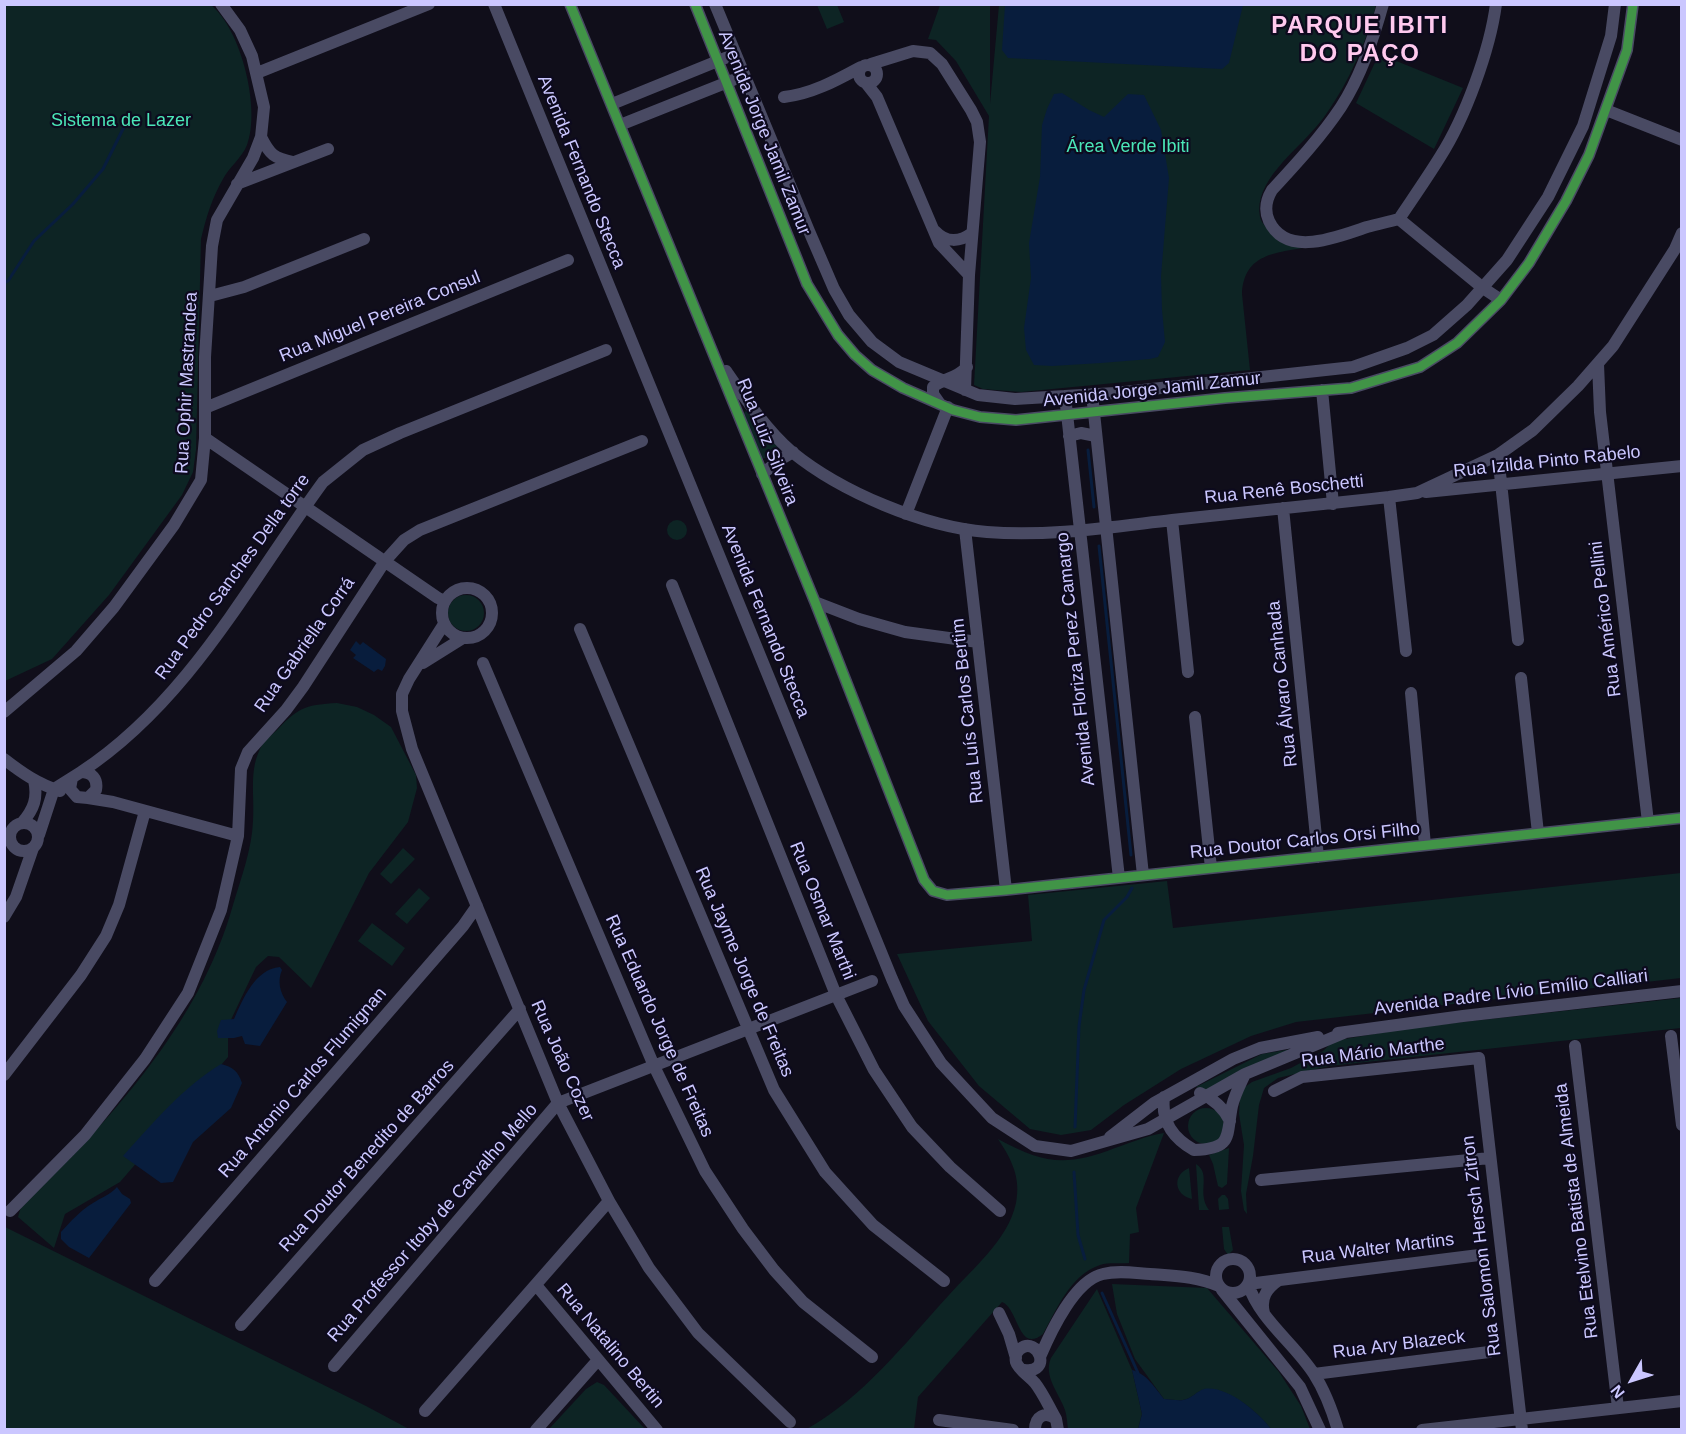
<!DOCTYPE html>
<html>
<head>
<meta charset="utf-8">
<style>
	body { margin:0 }
	#map { position:relative; width:1686px; height:1434px; overflow:hidden; background:#100e1a; font-family:Arial,sans-serif }
	canvas { display:block }
	.frame { position:absolute; inset:0; border:6px solid #cbc7ff; pointer-events:none }
	.north { position:absolute; left:1602px; top:1350px; width:60px; height:60px; -webkit-text-stroke:4px #0d0a1e; paint-order:stroke; rotate:231deg; font-size:16px; font-weight:700; line-height:24px; text-align:center; color:#cbc7ff }
	.north::after { content:''; display:block; margin:auto; width:21px; height:27px; background:#cbc7ff; clip-path:polygon(50% 0,100% 100%,50% 72%,0 100%) }
</style>
</head>
<body>
<div id="map">
<canvas width="1686" height="1434"></canvas>
<div class="frame"></div>
<div class="north">N</div>
</div>
<script>
const context = document.querySelector('canvas').getContext('2d');
context.lineJoin = 'round';
function paint(path, color) {
  context.fillStyle = color;
  context.fill(path, 'evenodd');
}
function stroke(path, color, width, dash) {
  context.strokeStyle = color;
  context.lineWidth = width;
  context.lineCap = dash ? 'butt' : 'round';
  context.setLineDash(dash || []);
  context.stroke(path);
}
function drawText(font, color, halo, rows, align = 'center') {
  context.font = font + ' Arial,sans-serif';
  context.lineWidth = 4.5;
  context.setLineDash([]);
  context.textBaseline = 'middle';
  context.strokeStyle = halo;
  context.fillStyle = color;
  for (const [text, x, y, turn = 0] of rows) {
    context.save();
    context.translate(x, y);
    context.rotate((+turn || 0) * Math.PI / 180);
    context.textAlign = isNaN(turn) ? turn : align;
    if (halo) context.strokeText(text, 0, 0);
    context.fillText(text, 0, 0);
    context.restore();
  }
}
paint(new Path2D(`
	M4 5H211C241 29 261 109 247 145 242 158 229 167 223 179 212 198 206 218 201 239L196 450 193 472 182 495 109 595 52 659 5 681Z
	M817 5H837L844 22 827 29Z
	M940 5H990V104L999 5H1376C1370 30 1355 67 1342 89 1334 102 1326 116 1316 127 1296 151 1253 182 1260 217 1264 234 1294 240 1309 247 1276 253 1244 253 1242 294L1250 370 1021 392 983 389 974 385 989 116 956 61 936 40 928 39Z
	M1379 54 1463 88 1434 149 1356 103Z
	M746 411 780 450 771 457 761 459 743 414Z
	M667 530a10 10 0 1 1 20 0a10 10 0 1 1-20 0Z
	M448 613a18 18 0 1 1 36 0a18 18 0 1 1-36 0Z
	M337 703 357 707 374 715 391 727 416 775 417 788 408 822 369 873 311 988 279 957 268 956 256 967 228 1026V1057L120 1182 65 1214 54 1248 18 1217 21 1207C108 1122 199 1026 233 905 241 878 252 849 253 821 255 795 248 770 262 745 266 739 273 734 278 729 300 706 307 705 337 703Z
	M403 848 415 859 391 884 380 874Z
	M1681 873V978L1296 1022 1251 1036 1181 1069 1124 1105 1091 1130 1061 1135 1030 1129 979 1086 928 1021 897 954 1032 941 1028 895 1167 881 1173 928Z
	M419 888 430 898 407 924 395 914Z
	M372 923 405 948 392 966 358 941Z
	M1681 998V1028L1329 1066 1278 1078 1264 1088 1259 1105 1253 1156 1246 1194 1247 1214 1244 1210 1241 1191 1244 1145 1239 1114 1240 1095 1245 1087 1252 1082 1291 1068 1323 1051 1333 1041 1409 1028Z
	M1298 1048 1205 1091 1196 1087 1262 1054Z
	M1188 1126a18 18 0 1 1 36 0a18 18 0 1 1-36 0Z
	M1164 1133 1136 1208 1139 1232 1130 1234 1129 1263C1120 1264 1109 1262 1100 1265 1070 1275 1057 1309 1043 1334 1018 1354 1019 1309 1002 1302L918 1397 914 1429 805 1430C863 1398 905 1343 949 1295 973 1268 1008 1240 1016 1203 1021 1178 1012 1160 998 1139 1044 1164 1066 1167 1115 1148 1133 1142 1145 1136 1164 1133Z
	M1229 1148 1227 1184 1222 1188 1218 1186 1213 1164 1209 1155Z
	M1196 1164C1212 1174 1196 1193 1209 1210H1199Z
	M1189 1168 1192 1199C1174 1195 1172 1175 1189 1168Z
	M1222 1195H1225L1228 1199 1229 1209 1219 1210 1218 1199Z
	M5 1227 366 1406 409 1429H5Z
	M1222 1227H1229L1233 1250 1228 1255 1224 1249Z
	M1112 1284 1207 1288 1279 1372 1301 1406 1310 1429H1271C1259 1413 1227 1385 1204 1390 1197 1391 1191 1399 1183 1400 1178 1401 1170 1399 1164 1399L1135 1359 1117 1314Z
	M1097 1289 1132 1370 1142 1414 1138 1429H1068C1067 1423 1067 1416 1065 1410 1059 1393 1043 1376 1051 1358Z
	M597 1382 604 1385 645 1429H549L586 1389Z`), '#0d2424');
paint(new Path2D(`
	M1005 5V4L1243 5 1229 63 1222 69 1008 58 1002 50Z
	M1062 93 1089 110 1104 117 1128 94 1144 95 1161 130 1169 178 1161 276 1162 310 1165 342 1158 357 1150 359 1101 363 1052 366 1034 365 1026 350 1024 328 1031 278 1029 243 1040 177 1042 125 1047 109 1054 94Z
	M356 641 360 645 363 642 386 659 385 666 382 671 378 669 374 672 353 658 356 655 350 650Z
	M280 967 282 970C277 981 280 993 287 1002L260 1046 245 1044 242 1036 234 1038H218L217 1031 221 1020 234 1019C243 999 255 969 280 967Z
	M221 1064C233 1067 238 1071 242 1083L231 1108 193 1142 173 1182 161 1183 123 1156C153 1123 183 1087 221 1064Z
	M117 1187 122 1194 130 1199 131 1203 89 1258 69 1247 61 1239V1232C71 1221 80 1211 93 1203 102 1197 110 1195 117 1187Z
	M1132 1370C1146 1373 1156 1389 1164 1399 1170 1399 1178 1401 1183 1400 1191 1399 1197 1391 1204 1389 1227 1385 1259 1413 1271 1429H1138L1142 1414Z`), '#081d3d');
stroke(new Path2D(`
	M4 283 8 281 34 241 73 204 103 169 126 123
	M1088 450 1094 507
	M1099 546 1131 855
	M1075 1127 1079 1026 1084 990 1104 920 1127 897 1132 888
	M1074 1172 1078 1235 1085 1259
	M1102 1293 1138 1373`), '#081d3d', 3);
stroke(new Path2D(`
	M494 4 892 979 904 1006 941 1063 992 1118 1035 1146 1071 1151 1148 1129 1245 1074 1346 1032
	M570 4 815 602 924 880 933 891 947 895 1006 890 1682 818
	M695 4 807 284 838 335 855 355 872 370 903 388 953 410 980 417 1016 420 1225 398 1351 388 1420 367 1457 343 1501 300 1529 263 1566 201 1589 155 1627 50 1633 4
	M715 4 809 231 834 289 849 315 872 342 899 362 978 395 1015 399 1115 393 1353 367 1407 348 1433 335 1467 305 1507 260 1548 197 1583 126 1611 36 1615 4
	M1383 4C1373 40 1361 76 1341 107 1321 137 1296 164 1272 190 1266 200 1264 210 1269 221 1287 259 1339 236 1367 227 1378 224 1388 222 1399 219L1483 288 1501 300
	M871 64 913 51 930 53 942 64 971 110 977 122 980 142 969 275 965 390
	M859 74a9 9 0 1 1 18 0a9 9 0 1 1-18 0Z
	M257 73 429 4
	M866 83 877 97 939 243 969 275
	M784 97C812 94 837 80 861 67
	M612 104 735 54
	M1606 110 1682 140
	M620 125 733 80
	M261 137C270 155 274 158 293 162
	M237 184 328 149
	M1399 219C1413 198 1427 178 1440 157 1465 118 1490 50 1496 4
	M935 231C946 243 960 242 972 233
	M210 296 244 287 364 239
	M1598 364 1600 412 1648 822
	M726 371C744 397 768 432 792 452 841 492 924 527 987 532 1048 537 1111 527 1172 520 1245 512 1317 505 1389 497L1417 493 1498 455 1533 430 1578 386 1613 346 1675 249 1682 233
	M1322 390 1333 504
	M1092 394 1143 875
	M1065 396 1119 878
	M940 404 933 394V387C942 378 956 380 967 367
	M205 408 568 260
	M1069 436 1081 433 1096 436
	M205 438 438 598 445 601
	M1498 455 1518 640
	M762 474 781 459 793 452
	M1426 492 1682 466
	M1389 497 1406 651
	M1283 508 1318 857
	M906 514 948 407
	M1172 520 1188 672
	M965 529 1006 890
	M672 585 836 995 874 1070 912 1127 950 1167 1000 1211
	M442 613a25 25 0 1 1 50 0a25 25 0 1 1-50 0Z
	M815 602 859 619 905 632 978 642
	M444 624 409 679 402 694V711L412 749 558 1103 609 1201 649 1268 698 1333 790 1422
	M580 629 774 1090 825 1172 873 1225 944 1281
	M423 663 463 638
	M483 663 654 1066 705 1171 743 1229 774 1270 803 1302 872 1357
	M1521 678 1538 833
	M1411 693 1425 845
	M4 712 76 651 114 607 174 525 201 480 205 438V357L212 246 217 220 253 158 261 137 264 107 252 56 240 30 221 4
	M1195 717 1211 868
	M4 759C22 773 38 784 60 791
	M81 772C189 701 249 583 323 482L363 450 400 433 606 350
	M54 789 81 772C92 772 98 779 96 790L88 798 77 797 70 789 72 778
	M88 798 113 802 238 836
	M10 837a14 14 0 1 1 28 0a14 14 0 1 1-28 0Z
	M22 823C34 809 38 798 34 780
	M39 835 54 789
	M4 917 16 897 33 848
	M1338 1033 1463 1016 1682 991
	M1671 1036 1682 1125
	M1575 1046 1618 1408
	M4 1075 81 975 106 936 119 905 145 811
	M1274 1091 1302 1077 1479 1058 1522 1430
	M1200 1093C1214 1099 1223 1107 1230 1121
	M1164 1097C1161 1122 1173 1138 1194 1150 1234 1149 1226 1135 1232 1106 1235 1094 1240 1085 1245 1074
	M1110 1137 1154 1103 1233 1059 1260 1048 1318 1037
	M1261 1180 1490 1158
	M10 1211 85 1135 145 1059 188 993 221 910 238 836 241 769 248 752 286 710 303 687 385 561 404 540 420 530 642 441
	M1216 1276a17 17 0 1 1 34 0a17 17 0 1 1-34 0Z
	M155 1281 463 926 477 906
	M536 1285 657 1430
	M1222 1290 1300 1387 1320 1430
	M999 1313 1009 1334 1016 1358
	M1264 1313C1260 1298 1267 1288 1279 1280
	M241 1325 520 1009
	M1040 1357C1051 1331 1075 1280 1103 1274 1118 1270 1135 1273 1150 1274 1174 1276 1196 1276 1219 1286
	M334 1366 558 1103 872 981
	M1024 1370C1053 1374 1038 1335 1020 1349 1016 1352 1015 1358 1016 1362 1018 1369 1030 1377 1035 1383 1043 1393 1049 1407 1056 1419
	M1314 1374 1489 1352
	M425 1411 609 1201
	M939 1420 1013 1430
	M536 1430 598 1360
	M1035 1430C1035 1416 1045 1411 1056 1419L1058 1430
	M1338 1430C1332 1410 1325 1391 1314 1374 1294 1343 1260 1320 1248 1284L1479 1255
	M1422 1430 1682 1401`), '#494a63', 12);
stroke(new Path2D(`
	M570 4 815 602 924 880 933 891 947 895 1006 890 1682 818
	M695 4 807 284 838 335 855 355 872 370 903 388 953 410 980 417 1016 420 1225 398 1351 388 1420 367 1457 343 1501 300 1529 263 1566 201 1589 155 1627 50 1633 4`), '#419447', 9);
drawText('18px', '#4be7b8', '#0d0a1e', [
	["Sistema de Lazer",121,121],
	["Área Verde Ibiti",1128,147]
]);
drawText('18px', '#cbc7ff', '#0d0a1e', [
	["Avenida Jorge Jamil Zamur",764,133,68],
	["Avenida Fernando Stecca",581,172,68],
	["Rua Miguel Pereira Consul",380,317,-22],
	["Rua Ophir Mastrandea",187,383,-87],
	["Avenida Jorge Jamil Zamur",1152,390,-6],
	["Rua Luiz Silveira",767,442,68],
	["Rua Izilda Pinto Rabelo",1547,462,-6],
	["Rua Renê Boschetti",1284,490,-6],
	["Rua Pedro Sanches Della torre",233,577,-54],
	["Rua Américo Pellini",1606,619,-97],
	["Avenida Fernando Stecca",765,621,68],
	["Rua Gabriella Corrá",305,645,-55],
	["Avenida Floriza Perez Camargo",1076,659,-96],
	["Rua Álvaro Canhada",1283,684,-96],
	["Rua Luís Carlos Bertim",968,711,-96],
	["Rua Doutor Carlos Orsi Filho",1305,841,-6],
	["Rua Osmar Marthi",822,911,68],
	["Rua Jayme Jorge de Freitas",744,972,67],
	["Avenida Padre Lívio Emílio Calliari",1511,993,-7],
	["Rua Eduardo Jorge de Freitas",659,1026,66],
	["Rua Mário Marthe",1373,1053,-7],
	["Rua João Cozer",562,1061,66],
	["Rua Antonio Carlos Flumignan",303,1083,-49],
	["Rua Doutor Benedito de Barros",367,1156,-48],
	["Rua Etelvino Batista de Almeida",1577,1211,-97],
	["Rua Professor Itoby de Carvalho Mello",433,1223,-49],
	["Rua Salomon Hersch Zitron",1482,1246,-97],
	["Rua Walter Martins",1378,1249,-7],
	["Rua Ary Blazeck",1399,1345,-7],
	["Rua Natalino Bertin",610,1346,50]
]);
context.letterSpacing = '1.5px';
drawText('bold 24px', '#ffc9ee', '#0d0a1e', [
	["PARQUE IBITI",1360,26],
	["DO PAÇO",1360,54]
]);
context.letterSpacing = '0px';
</script>
</body>
</html>
